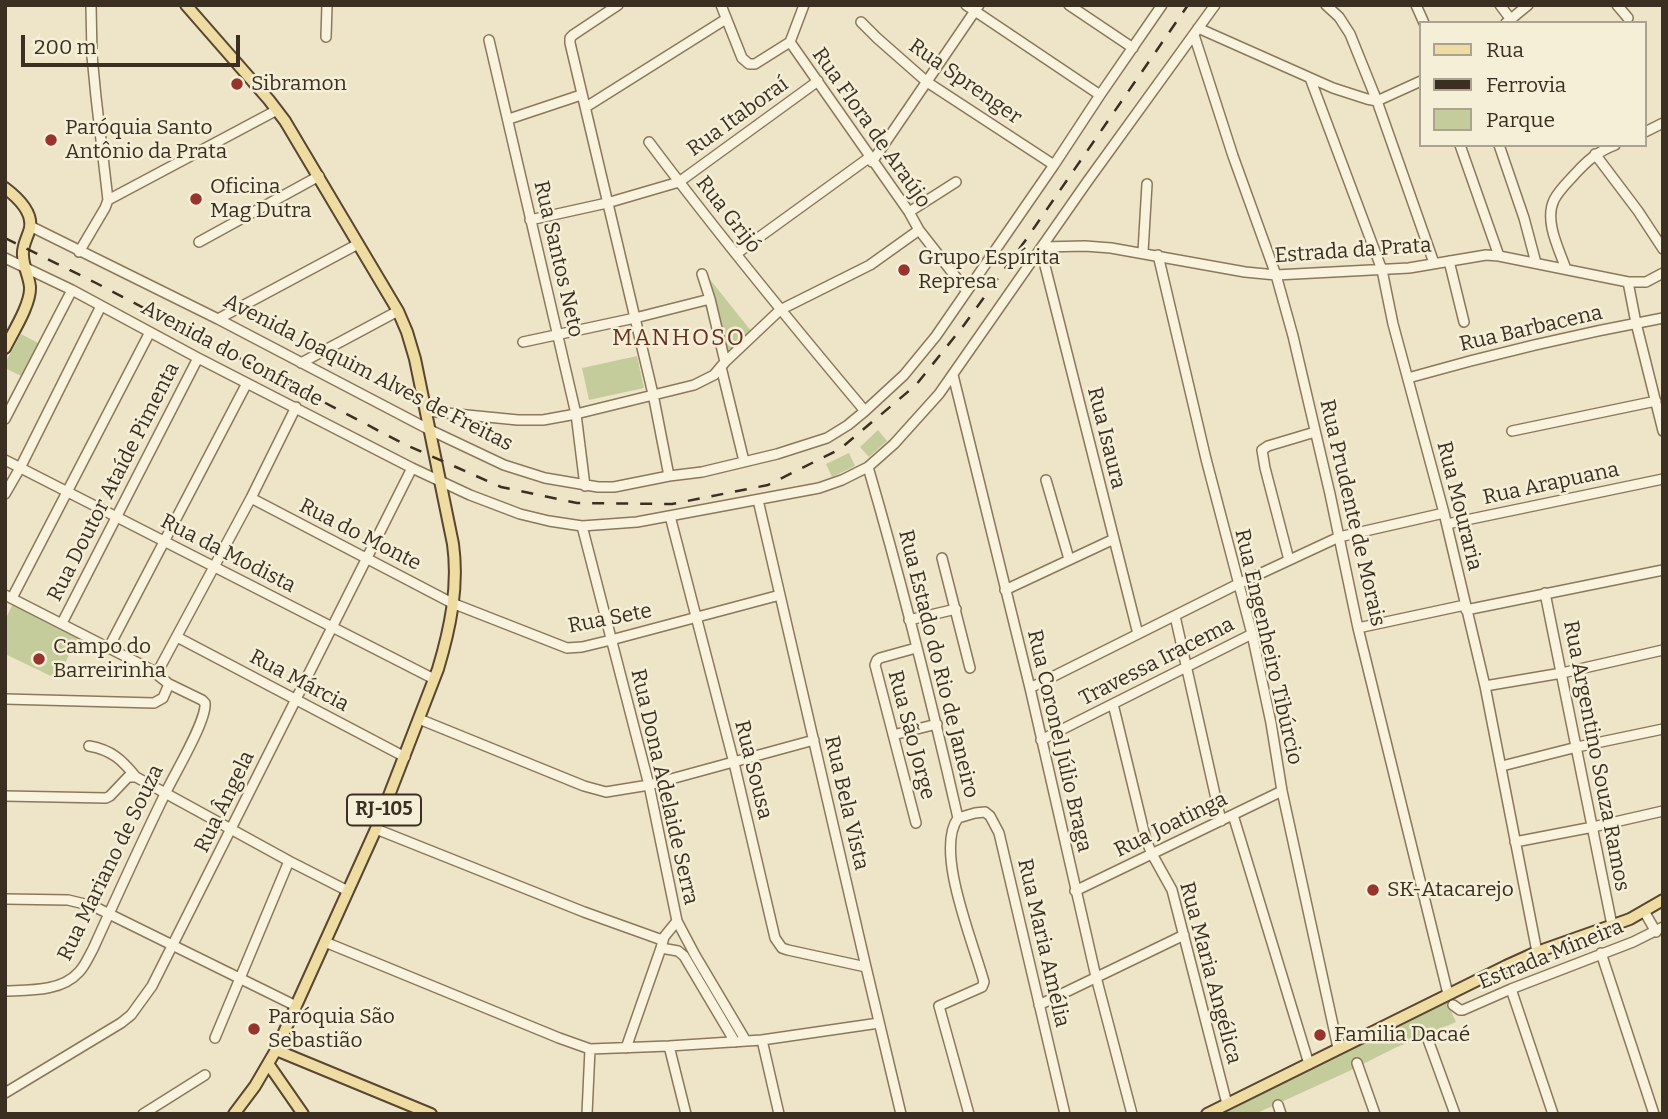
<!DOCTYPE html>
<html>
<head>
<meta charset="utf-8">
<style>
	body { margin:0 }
	#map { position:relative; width:1668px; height:1119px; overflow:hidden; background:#eee5c8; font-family:Bitter,serif }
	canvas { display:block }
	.frame { position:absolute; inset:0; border:7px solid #3b2f21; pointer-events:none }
	.legend { position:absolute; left:1419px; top:21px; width:228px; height:126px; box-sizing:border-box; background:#f5efd8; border:2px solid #aba28f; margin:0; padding:9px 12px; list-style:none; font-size:21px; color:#3b2f21 }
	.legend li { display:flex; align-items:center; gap:14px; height:35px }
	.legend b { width:35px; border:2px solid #aba28f }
	.scale { position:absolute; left:21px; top:35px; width:219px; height:32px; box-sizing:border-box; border:4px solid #3b2f21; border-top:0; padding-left:9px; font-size:21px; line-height:24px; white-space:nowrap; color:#3b2f21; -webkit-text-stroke:5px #f5efd8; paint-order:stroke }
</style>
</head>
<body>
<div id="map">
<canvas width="1668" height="1119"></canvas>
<div class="frame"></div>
<ul class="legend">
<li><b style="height:9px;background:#efdca2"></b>Rua</li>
<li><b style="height:9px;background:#3b2f21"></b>Ferrovia</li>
<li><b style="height:19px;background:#c4cc9c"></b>Parque</li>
</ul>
<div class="scale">200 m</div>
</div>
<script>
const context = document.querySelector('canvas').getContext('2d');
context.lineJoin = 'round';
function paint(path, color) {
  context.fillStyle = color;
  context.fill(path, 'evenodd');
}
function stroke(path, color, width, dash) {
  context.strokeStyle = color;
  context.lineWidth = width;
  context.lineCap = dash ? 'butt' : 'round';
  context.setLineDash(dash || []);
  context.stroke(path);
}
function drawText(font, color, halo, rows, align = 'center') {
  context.font = font + ' Bitter,serif';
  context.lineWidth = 5;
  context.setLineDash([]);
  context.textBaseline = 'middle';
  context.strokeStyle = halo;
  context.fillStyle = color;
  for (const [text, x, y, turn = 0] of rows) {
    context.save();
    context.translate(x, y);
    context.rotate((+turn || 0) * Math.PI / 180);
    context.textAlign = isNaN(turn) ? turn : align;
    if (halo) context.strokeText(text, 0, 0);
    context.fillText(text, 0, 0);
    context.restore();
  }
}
paint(new Path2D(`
	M704 272 752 332 726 354Z
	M21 334 38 343 21 376 5 368V363Z
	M637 356 644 388 589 400 582 368Z
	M878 430 887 441 869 457 860 447Z
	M849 453 855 466 832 477 826 464Z
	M13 604 78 637 57 679 5 654V620Z
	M1446 1000 1456 1022 1395 1048 1347 1072 1255 1114H1216Z`), '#c4cc9c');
const minor = new Path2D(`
	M618 5 573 35 570 38V43L653 394 669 476
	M721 5 742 58 749 64H755L790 42
	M966 5 1100 95
	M1069 5 1133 48
	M1326 5 1339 17 1350 34 1377 101 1434 263
	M1416 5 1424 23
	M1500 5 1512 21
	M1617 5 1628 18
	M861 22 877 38 927 82 1054 165
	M1506 23 1528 5
	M1198 28 1333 88 1367 99 1377 101 1421 81
	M1194 35 1233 156 1276 275 1293 336 1330 494 1358 628 1448 994
	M326 37 327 5
	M489 40 576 414 585 486
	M790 42 909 212 919 230 966 290
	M790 42 804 5
	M1310 78 1382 270 1393 324 1444 513 1485 686 1537 952
	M586 107 726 19
	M509 119 581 95
	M1645 132 1663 123
	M649 142C718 234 791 323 865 411
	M1460 145 1499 256
	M1499 145 1524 218 1536 263
	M1595 154 1638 211 1663 249
	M872 162 979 5
	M108 200 277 110
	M909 212 956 182
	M530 220 607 203 679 182 818 81
	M30 226 218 319 430 430 504 465 545 478 598 487H614L669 476 702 472 777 454 827 438 848 425 865 411 904 375 936 336 1054 165 1100 95 1162 5
	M199 242 319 176
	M1043 247 1085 246 1111 248 1245 272 1276 275 1409 268 1486 255 1499 256 1628 282H1646L1663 273
	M1041 250 1138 634
	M79 252 105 208 108 200 96 97 92 56 91 5
	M1143 252 1147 184
	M736 254 870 157
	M1158 255 1206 459 1252 634 1271 723 1282 791 1338 1048
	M5 258 72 290 198 358 412 468 470 495 520 514 549 521 582 526 637 522 819 488 842 480 868 467 894 444 939 394 1087 182 1215 5
	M1449 261 1464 322
	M1566 269C1559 249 1544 221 1554 200 1559 190 1568 182 1575 174 1588 160 1597 152 1615 145
	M702 274 710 299 725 362
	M1628 282 1636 323 1663 431
	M218 319 358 244
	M523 342 635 318 710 299
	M301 363 398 311
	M721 367 744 461
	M953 375 1030 688 1096 977 1132 1114
	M1408 378C1492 354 1577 334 1663 318
	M426 411 518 420H543L576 414 694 385 714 375 725 362 780 310 870 265 919 230
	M5 419 72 290
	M1512 431 1656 401
	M5 460 434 679
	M868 467C902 583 931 700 958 818 934 851 974 944 984 982L982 987 939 1006 969 1114
	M1046 480 1069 559
	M5 494 20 468 101 306
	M251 498 452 603 567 648 582 647 611 640 780 595
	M758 500 866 967 901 1114
	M670 516 734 763 775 938 782 948 788 950 866 967
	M1447 524 1663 479
	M582 526 649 785 677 921 695 955 746 1041
	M942 558 970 668
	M1289 560 1265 468 1262 450 1268 446 1315 432
	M1005 590 1114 539
	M1545 593 1612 925
	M5 595 150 669 169 684 202 700 205 703C207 720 175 773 166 792 141 843 117 896 93 949 89 956 85 966 79 972 61 992 29 990 5 991
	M12 598 150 332
	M1466 610 1663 570
	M1175 616 1221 821
	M909 620 956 609
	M62 623 198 358
	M1358 628 1465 605
	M177 637 405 757
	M109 647 247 383
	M916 648 880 658 877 660 875 665 916 823
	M157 673 251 498 296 407
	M1485 686 1562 673 1663 650
	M1030 688 1238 584 1339 537 1444 513
	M5 699 154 703 163 698 169 684
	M1113 704 1146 840 1152 854 1172 890 1227 1104
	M419 719 584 786 606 792 649 785 814 740
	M893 735 937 724
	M1041 740 1252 634
	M89 746C112 750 122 760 136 777L289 861 348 891
	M1502 766 1577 747 1663 729
	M5 796 106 798 110 796 128 777H136
	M1233 815 1309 1064
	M958 818 975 813 985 812 990 816 999 833 1065 1114
	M376 829 584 912 662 940
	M1515 842 1593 827 1663 811
	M1075 891 1282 791
	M5 899 68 900 93 906 296 1006
	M1644 911 1656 932
	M325 942 559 1038 590 1049 669 1046 762 1040 879 1023
	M661 948 678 951 684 956 735 1042
	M1601 953 1654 1114
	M1511 989 1553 1114
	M1039 1005 1184 935
	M1453 1005 1460 1010H1463L1511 989 1633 942 1663 927
	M1427 1037 1455 1114
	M215 1038 289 861
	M762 1040 779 1114
	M669 1046 686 1114
	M626 1048 661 948 664 937 677 921
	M1357 1063 1375 1114
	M5 1093 121 1023 131 1015 152 986 412 468
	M1278 1105 1281 1114
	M143 1114 205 1075
	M587 1114 590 1049`);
const major = new Path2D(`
	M186 5 269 100 285 121 398 311 407 332 415 359 453 544C459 587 450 629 438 669L376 829 276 1050 255 1086 234 1114
	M5 188C17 197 33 211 30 228 28 237 22 245 23 255 23 266 29 276 30 287 31 304 13 332 5 348
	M276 1050 431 1114
	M269 1065 303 1114
	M1207 1114 1506 966 1537 952 1630 919 1663 900`);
stroke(minor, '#8a785d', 12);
stroke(major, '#584631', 14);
stroke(minor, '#f9f2dc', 9);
stroke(major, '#efdca2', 10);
stroke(new Path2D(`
	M5 238 96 283 404 444 501 487 577 503 672 504 768 485 840 449 916 385 964 325 1025 241 1188 5`), '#3b2f21', 2.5, [12, 12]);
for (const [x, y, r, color] of [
	[237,84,7,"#98342e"],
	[51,140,7,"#98342e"],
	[196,199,7,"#98342e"],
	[904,270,7,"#98342e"],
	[39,659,7,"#98342e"],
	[1373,890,7,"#98342e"],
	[254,1029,7,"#98342e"],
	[1320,1035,7,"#98342e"]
]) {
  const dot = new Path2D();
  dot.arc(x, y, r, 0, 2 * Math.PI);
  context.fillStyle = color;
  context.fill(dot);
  stroke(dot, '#f5efd8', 2.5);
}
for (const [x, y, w] of [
	[384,810,74]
]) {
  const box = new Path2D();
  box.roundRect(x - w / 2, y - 15.5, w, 31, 5);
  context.fillStyle = '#f5efd8';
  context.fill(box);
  stroke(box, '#3b2f21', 2);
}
drawText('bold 19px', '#3b2f21', null, [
	["RJ-105",384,810]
]);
drawText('21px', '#3b2f21', '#f5efd8', [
	["Rua Sprenger",965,82,35],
	["Rua Itaboraí",738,117,-36],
	["Rua Flora de Araújo",871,128,55],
	["Rua Grijó",728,215,52],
	["Estrada da Prata",1353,251,-4],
	["Rua Santos Neto",558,259,77],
	["Rua Barbacena",1531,329,-13],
	["Avenida do Confrade",232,354,28],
	["Avenida Joaquim Alves de Freitas",368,373,27],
	["Rua Isaura",1106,438,76],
	["Rua Doutor Ataíde Pimenta",114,482,-63],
	["Rua Arapuana",1551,484,-12],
	["Rua Mouraria",1459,506,76],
	["Rua Prudente de Morais",1352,513,77],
	["Rua do Monte",360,535,27],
	["Rua da Modista",228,554,27],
	["Rua Sete",610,619,-11],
	["Rua Engenheiro Tibúrcio",1268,647,77],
	["Travessa Iracema",1157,662,-27],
	["Rua Estado do Rio de Janeiro",938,664,76],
	["Rua Márcia",299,681,28],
	["Rua São Jorge",911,735,75],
	["Rua Coronel Júlio Braga",1059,741,77],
	["Rua Argentino Souza Ramos",1596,756,79],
	["Rua Sousa",753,770,76],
	["Rua Dona Adelaide Serra",664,787,77],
	["Rua Ângela",225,802,-64],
	["Rua Bela Vista",846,803,77],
	["Rua Joatinga",1171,825,-26],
	["Rua Mariano de Souza",111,863,-64],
	["Rua Maria Amélia",1043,943,77],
	["Estrada Mineira",1551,955,-22],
	["Rua Maria Angélica",1210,973,75]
]);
drawText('21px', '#3b2f21', '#f5efd8', [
	["Sibramon",251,84],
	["Paróquia Santo",65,128],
	["Antônio da Prata",65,152],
	["Oficina",210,187],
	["Mag Dutra",210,211],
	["Grupo Espírita",918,258],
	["Represa",918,282],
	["Campo do",53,647],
	["Barreirinha",53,671],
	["SK-Atacarejo",1387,890],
	["Paróquia São",268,1017],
	["Sebastião",268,1041],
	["Familia Dacaé",1334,1035]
], 'left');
context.letterSpacing = '2px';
drawText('23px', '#673321', '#f5efd8', [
	["MANHOSO",679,339]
]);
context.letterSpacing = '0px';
</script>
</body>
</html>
